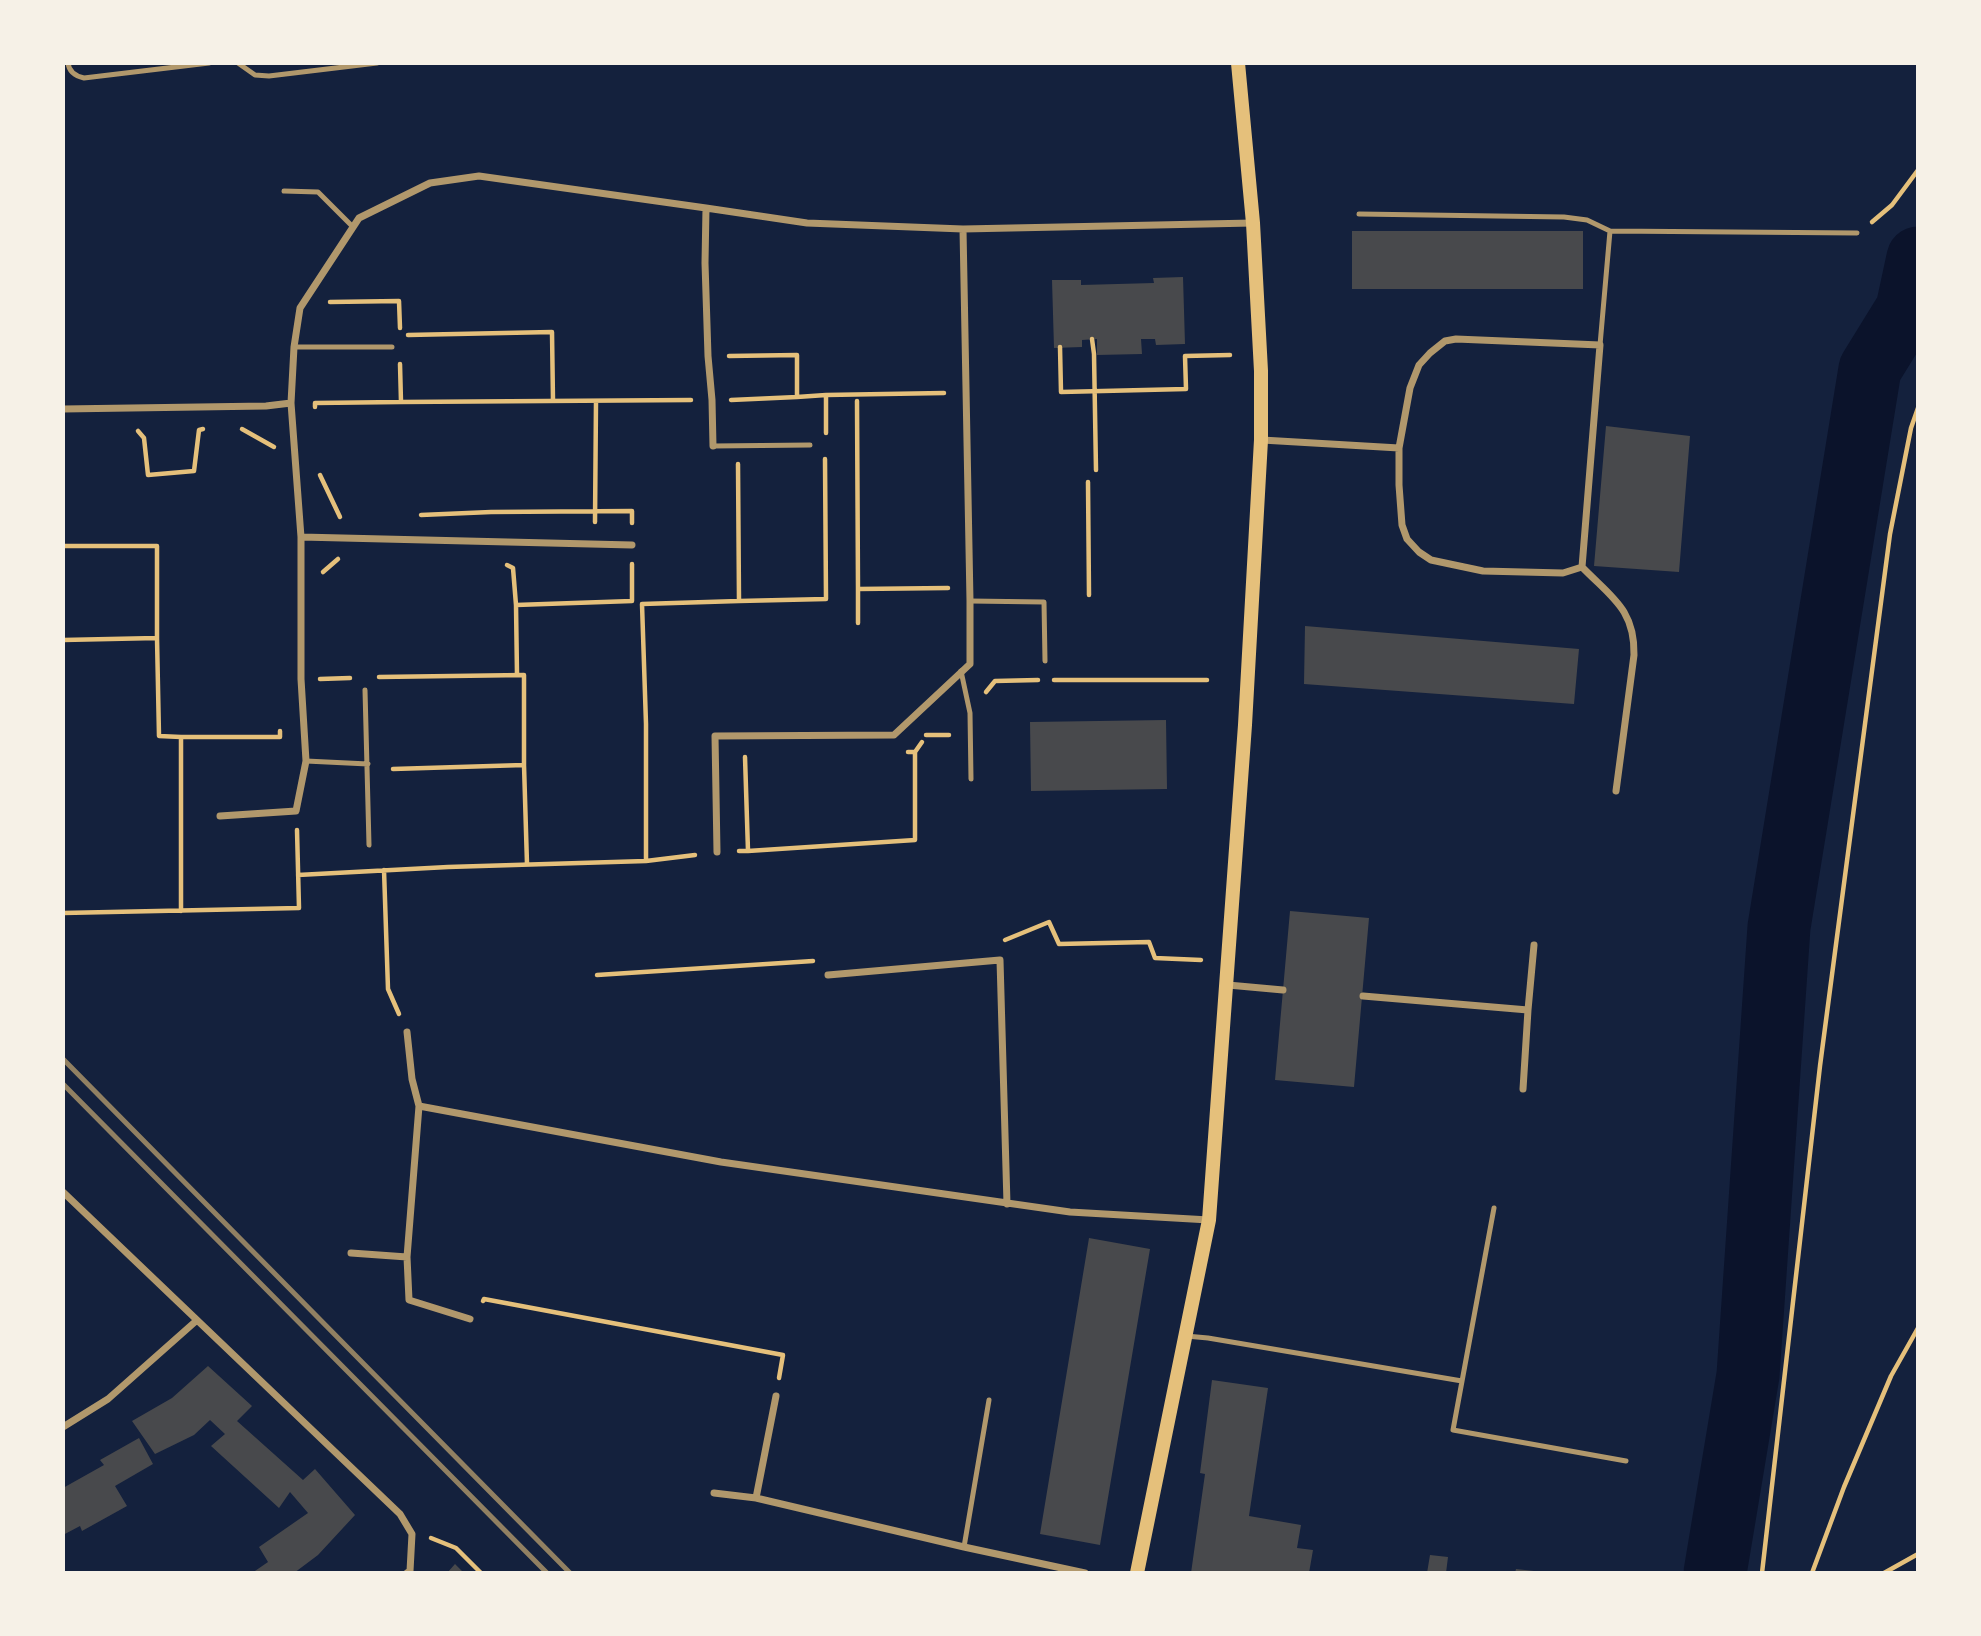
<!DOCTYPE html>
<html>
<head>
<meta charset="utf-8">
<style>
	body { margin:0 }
	#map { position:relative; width:1981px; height:1636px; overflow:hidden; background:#14213d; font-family:Helvetica,sans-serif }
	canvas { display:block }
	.frame { position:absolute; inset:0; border:65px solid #f6f1e7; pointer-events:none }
</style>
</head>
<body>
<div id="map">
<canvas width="1981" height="1636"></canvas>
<div class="frame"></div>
</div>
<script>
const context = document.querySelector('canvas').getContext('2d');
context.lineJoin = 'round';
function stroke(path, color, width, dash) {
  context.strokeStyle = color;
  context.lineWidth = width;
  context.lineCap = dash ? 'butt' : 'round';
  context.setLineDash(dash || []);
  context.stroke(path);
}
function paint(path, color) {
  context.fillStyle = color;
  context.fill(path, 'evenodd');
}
stroke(new Path2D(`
	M1715 1573 1748 1375 1779 927 1870 369 1907 309 1918 258`), '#0b132b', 63);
paint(new Path2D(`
	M1352 231H1583V289H1352Z
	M1183 277 1185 344 1156 345 1155 339H1141L1142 354 1097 355V339L1082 340V347L1054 348 1052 280H1081V285L1154 283 1153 278Z
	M1606 426 1690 436 1679 572 1594 566Z
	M1305 626 1579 649 1574 704 1304 684Z
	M1166 720 1167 789 1031 791 1030 722Z
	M1290 911 1369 918 1354 1087 1275 1080Z
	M1089 1238 1150 1249 1100 1545 1040 1534Z
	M208 1366 252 1406 237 1421 303 1480 315 1469 355 1515 318 1555 294 1573H252L268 1562 259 1547 308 1513 290 1492 279 1508 211 1446 225 1434 210 1420 194 1435 155 1454 132 1421 172 1398Z
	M1212 1380 1268 1388 1249 1516 1301 1525 1297 1548 1313 1550 1309 1573H1191L1205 1474 1200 1473Z
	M139 1438 153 1464 115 1486 127 1506 82 1531 80 1526 63 1535V1488L104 1465 100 1460Z
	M1430 1555 1448 1557 1446 1573H1427Z
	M455 1564 464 1573H447Z
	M1516 1569 1534 1571V1573H1515Z`), '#48494c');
stroke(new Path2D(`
	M1872 222 1892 205 1918 170
	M330 302 399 301 400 328
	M408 335 552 332 553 401
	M1092 339 1094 354 1096 470
	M1060 347 1061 392 1186 389 1185 356 1230 355
	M729 356 797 355V397L826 395V433
	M826 395 944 393
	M731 400 797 397
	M857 401 858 589
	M401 402 691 400
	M315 407V403L401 402 400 364
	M242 429 274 447
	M138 431 144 438 148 475 194 471 199 430 203 429
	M320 475 340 517
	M1088 482 1089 595
	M421 515 491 512 632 511V523
	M595 522 596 401
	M63 546H157V638
	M507 565 513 568 516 605 632 601V564
	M323 572 338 559
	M739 601 826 599 825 459
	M516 605 517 675
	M858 623V589L948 588
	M63 640 157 638 159 736 181 737V911
	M379 677 524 675V765L393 769
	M320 679 350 678
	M1054 680H1207
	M986 692 995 681 1038 680
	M926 735H949
	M181 737H280V731
	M908 752H915L922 742
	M524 765 527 864
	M739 851H748L745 757
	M748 851 915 840V752
	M646 861V724L642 604 739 601 738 464
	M384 870 388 989 399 1014
	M298 875 448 867 646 861 695 855
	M63 913 299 908 297 830
	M1005 940 1049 922 1059 944 1149 942 1155 958 1201 960
	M597 975 813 961
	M483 1301 484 1299 783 1355 779 1378
	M431 1538 456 1548 481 1573
	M1762 1573 1820 1066 1890 534 1911 428 1918 408
	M1812 1573 1844 1487 1891 1376 1918 1328
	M1884 1573 1918 1554`), '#e5c07b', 4.5);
stroke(new Path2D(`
	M68 63C69 72 75 76 84 78L209 63
	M238 63 255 75 269 76 377 63
	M284 191 318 192 353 227
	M1359 214 1564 217 1587 220 1610 231
	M1600 345 1610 231 1857 233
	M294 347H392
	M713 446 810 445
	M970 601 1044 602 1045 661
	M961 671 970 713 971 779
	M365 690 369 845
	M306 761 368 764
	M1494 1208 1453 1430 1626 1461
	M1186 1336 1208 1338 1462 1381
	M964 1547 989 1400`), '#b1986c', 5);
stroke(new Path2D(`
	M63 409 266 406 291 403
	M1262 440 1399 448
	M713 446 712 400 708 356 705 263 706 208 807 223 963 229 1253 223
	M632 545 301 537 291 403 294 347 300 308 359 218 430 183 479 176 706 208
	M1582 567 1563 573 1483 571 1431 560 1419 552 1407 539 1402 525 1399 485V448L1410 388 1419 365 1430 353 1445 341 1456 339 1600 345 1582 567C1611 597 1635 609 1634 655L1616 791
	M220 816 296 811 306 761 301 679V537
	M717 852 715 736 894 735 970 664V601L963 229
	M828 975 1000 960 1007 1204
	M1228 985 1283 990
	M1363 996 1528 1010 1523 1089
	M1528 1010 1534 945
	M407 1032 412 1079 419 1106 407 1257 409 1300 470 1319
	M419 1106 721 1162 1070 1212 1209 1220
	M63 1192 400 1514 412 1534 410 1571 407 1573
	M351 1253 407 1257
	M63 1427 108 1399 196 1321
	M714 1493 756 1498 964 1547 1085 1573
	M756 1498 776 1396`), '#b1986c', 7);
stroke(new Path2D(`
	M1137 1573 1209 1220 1245 725 1261 440V371L1253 223 1238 63`), '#e5c07b', 14);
stroke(new Path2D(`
	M63 1059 570 1573
	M63 1084 547 1573`), '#918062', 5);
</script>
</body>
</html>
